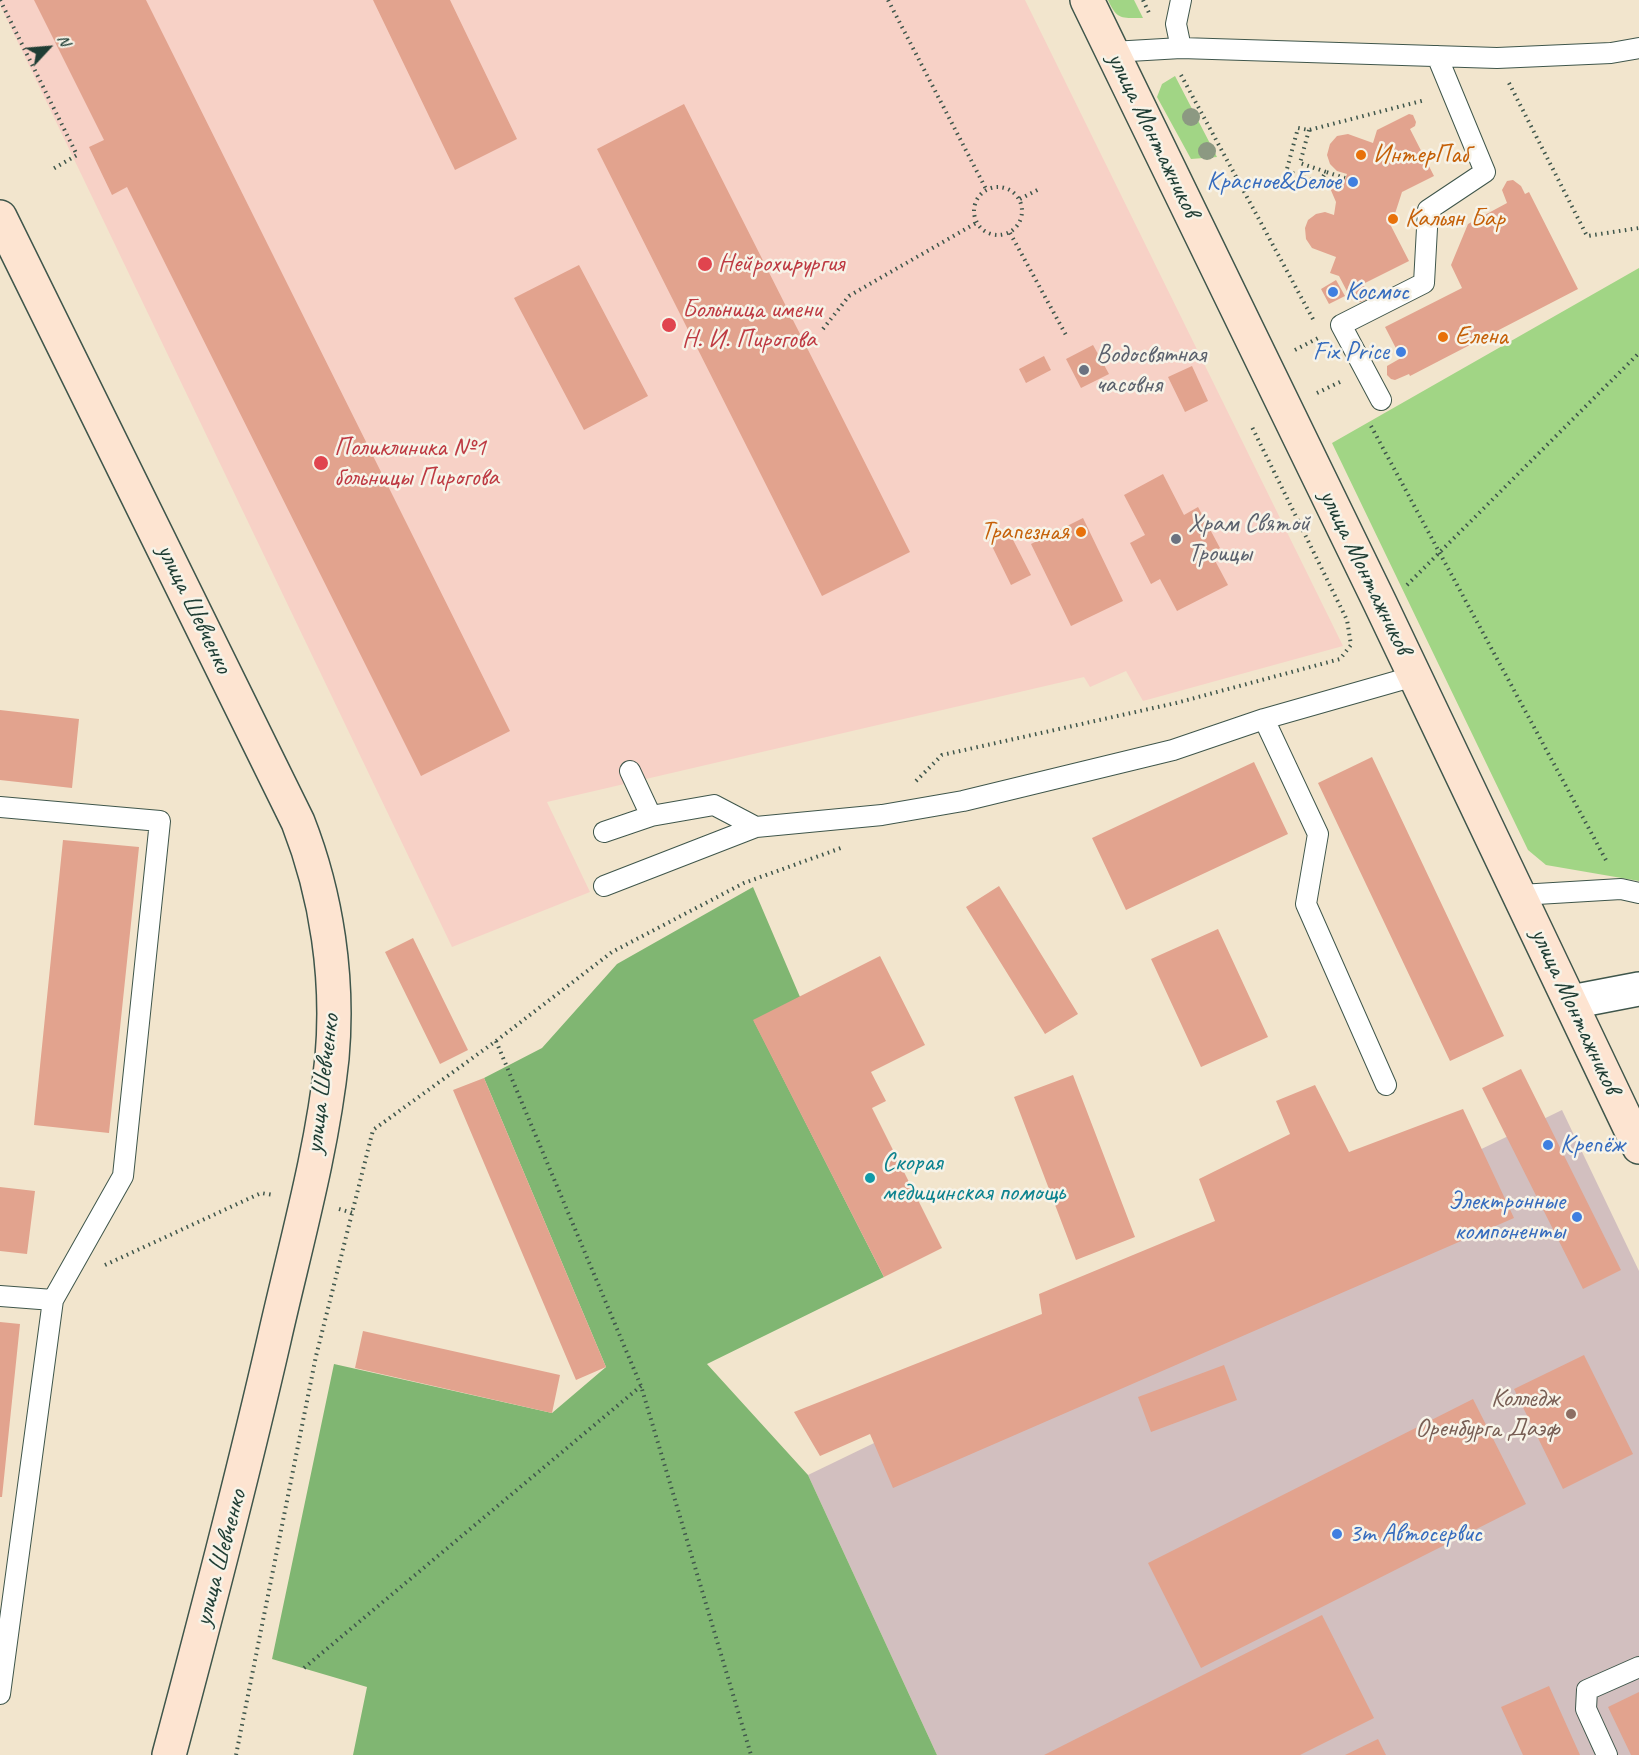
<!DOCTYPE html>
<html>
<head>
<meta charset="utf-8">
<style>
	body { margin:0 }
	#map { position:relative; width:1639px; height:1755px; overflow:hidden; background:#f2e5cd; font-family:Caveat,sans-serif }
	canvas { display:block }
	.north { position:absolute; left:18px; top:18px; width:60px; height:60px; -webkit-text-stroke:4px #f7f3e8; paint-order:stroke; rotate:64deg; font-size:16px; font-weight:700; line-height:24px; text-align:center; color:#1f3d34 }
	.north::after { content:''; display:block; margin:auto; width:21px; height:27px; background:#1f3d34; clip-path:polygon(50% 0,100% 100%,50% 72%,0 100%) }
</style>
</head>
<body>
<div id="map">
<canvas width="1639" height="1755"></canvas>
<div class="north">N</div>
</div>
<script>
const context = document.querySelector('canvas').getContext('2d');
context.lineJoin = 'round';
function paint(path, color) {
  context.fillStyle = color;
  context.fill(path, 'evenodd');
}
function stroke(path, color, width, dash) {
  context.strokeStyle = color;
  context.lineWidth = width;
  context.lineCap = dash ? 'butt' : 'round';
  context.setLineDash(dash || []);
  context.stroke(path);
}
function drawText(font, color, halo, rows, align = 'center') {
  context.font = font + ' Caveat,sans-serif';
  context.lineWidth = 5;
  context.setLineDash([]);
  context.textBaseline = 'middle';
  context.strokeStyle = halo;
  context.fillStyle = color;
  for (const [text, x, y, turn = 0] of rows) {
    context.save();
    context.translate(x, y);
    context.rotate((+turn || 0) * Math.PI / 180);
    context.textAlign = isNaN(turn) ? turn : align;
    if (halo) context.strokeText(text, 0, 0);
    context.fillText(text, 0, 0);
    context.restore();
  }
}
paint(new Path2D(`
	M0 0H1025L1343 646 1143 701 1126 671 1090 687 1084 677 547 802 590 892 452 947 0 5Z`), '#f7d1c6');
paint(new Path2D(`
	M1562 1110 1639 1271V1755H937L808 1475Z`), '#d2bfbf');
paint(new Path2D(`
	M1108 0H1134L1143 18C1121 18 1117 20 1108 0Z
	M1175 76 1217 157 1191 159 1157 97 1162 84Z
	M1639 268V881L1546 865 1528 850 1332 443Z`), '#a1d585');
paint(new Path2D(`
	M753 887 800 997 754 1021 884 1277 707 1364 808 1475 937 1755H353L367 1687 272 1659 334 1364 552 1413 606 1367 484 1078 542 1048 617 964Z`), '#80b672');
paint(new Path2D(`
	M34 0H146L510 731 421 776 127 187 112 195 89 147 104 140Z
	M373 0H450L517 139 455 170Z
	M684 104 910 552 822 596 597 149Z
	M1409 114 1413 115 1416 122 1415 126 1410 129 1434 176 1402 192 1391 226 1409 261 1363 284 1368 293 1366 300 1360 302 1351 299 1339 276 1330 273 1336 257 1312 248 1306 239 1305 228 1308 220 1316 214 1325 212 1334 215 1336 202 1330 188 1344 182 1347 174 1337 171 1330 164 1327 155 1330 144 1337 136 1348 134 1373 143 1377 130Z
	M1513 180 1521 186 1525 194 1529 192 1578 289 1410 376 1409 374 1395 380 1391 379 1387 375V366L1401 358 1385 327 1462 288 1451 265 1468 224 1507 203 1502 190 1507 181Z
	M579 265 648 396 584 430 514 298Z
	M1336 280 1345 296 1329 304 1321 289Z
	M1093 345 1109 374 1081 388 1066 359Z
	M1044 356 1051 370 1026 383 1019 369Z
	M1192 366 1208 401 1185 412 1168 377Z
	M1163 474 1184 515 1198 507 1220 548 1211 553 1228 585 1177 611 1160 579 1151 584 1130 543 1145 535 1124 495Z
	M1083 518 1123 601 1071 626 1031 544Z
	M1008 530 1031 575 1011 585 989 540Z
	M0 710 79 719 72 788 0 780Z
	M1372 757 1504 1036 1450 1061 1318 783Z
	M1254 762 1288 834 1126 910 1092 838Z
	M63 840 139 847 109 1133 34 1125Z
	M999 886 1078 1014 1045 1034 966 907Z
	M1218 929 1268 1037 1201 1067 1151 959Z
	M413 938 468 1050 440 1064 385 952Z
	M880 956 925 1045 871 1072 886 1101 872 1108 942 1248 884 1277 753 1020Z
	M1521 1069 1621 1270 1583 1289 1482 1088Z
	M1073 1075 1135 1237 1076 1260 1014 1097Z
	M484 1078 606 1367 576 1380 453 1090Z
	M1315 1085 1349 1152 1463 1109 1514 1218 893 1488 870 1434 820 1456 794 1412 1042 1314 1039 1294 1215 1221 1199 1179 1290 1134 1276 1101Z
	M0 1187 35 1191 27 1254 0 1251Z
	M0 1322 20 1324 2 1497H0Z
	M363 1331 560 1375 552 1413 355 1368Z
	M1584 1355 1633 1454 1563 1489 1514 1389Z
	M1224 1365 1237 1400 1151 1432 1138 1397Z
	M1473 1399 1526 1504 1201 1668 1148 1563Z
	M1322 1615 1374 1718 1300 1755H1044Z
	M1549 1686 1580 1755H1523L1501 1707Z
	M1639 1692V1755H1631L1608 1707Z
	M1378 1739 1386 1755H1345Z`), '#e2a38e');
const service = new Path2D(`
	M1181 48 1176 24 1181 0
	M1112 52 1181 48 1497 58 1611 53 1639 48
	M1381 400 1341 325 1424 283 1428 210 1485 172 1437 56
	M1264 719 1318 834 1306 904 1386 1085
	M630 771 651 816 714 805 756 827
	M0 807 160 821 123 1176 53 1300
	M604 832 651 816
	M604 886 756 827 882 815 963 801 1173 750 1264 719 1415 676
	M1520 895 1621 889 1639 893
	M0 1296 53 1300 0 1694
	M1607 1755 1586 1709 1587 1690 1639 1667`);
const minor = new Path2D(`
	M1571 1002 1639 989`);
const secondary = new Path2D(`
	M1087 0 1380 603 1639 1147
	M0 217 298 822C327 896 339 979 332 1058 322 1153 295 1247 274 1340 242 1479 206 1617 169 1755`);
stroke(service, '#3f564b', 22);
stroke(minor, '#3f564b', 36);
stroke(secondary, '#3f564b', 36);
stroke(new Path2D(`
	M0 0 77 155 51 170
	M888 0 986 189
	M1143 0 1150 15
	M1181 75 1314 321
	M1509 83 1587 236 1639 228
	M1309 130 1300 163 1326 172
	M1287 171 1319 183 1326 172 1345 178
	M1284 180 1298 128 1309 130 1425 100
	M974 211a24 24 0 1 1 48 0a24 24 0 1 1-48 0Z
	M1020 199 1041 188
	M1010 233 1066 335
	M823 329 849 296 976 223
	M1295 350 1318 338
	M1317 393 1342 381
	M1371 426 1607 862
	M1407 585 1639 353
	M916 781 942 755 1176 703 1340 659 1351 645 1347 620 1252 427
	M496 1041 641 1386 751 1755
	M339 1209 353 1213
	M105 1265 261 1193 273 1195
	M304 1668 641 1386
	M236 1755 316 1356 373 1130 496 1041 612 952 744 883 841 848`), '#3f564b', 4, [1.5, 4.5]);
stroke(service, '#fff', 20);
stroke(minor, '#fff', 33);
stroke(secondary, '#fde4d1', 33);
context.fillStyle = '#8c9982';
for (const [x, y] of [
	[1191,117],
	[1207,151]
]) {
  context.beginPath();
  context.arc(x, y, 9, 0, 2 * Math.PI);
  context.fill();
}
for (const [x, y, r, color] of [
	[1361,155,6,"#e8710a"],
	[1353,182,6,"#3f7fe0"],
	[1393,219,6,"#e8710a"],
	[705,264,8,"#e0444e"],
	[1333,292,6,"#3f7fe0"],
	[669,325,8,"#e0444e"],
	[1443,337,6,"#e8710a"],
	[1401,352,6,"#3f7fe0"],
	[1084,370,6,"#6b7280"],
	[321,463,8,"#e0444e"],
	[1081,532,6,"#e8710a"],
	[1176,539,6,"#6b7280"],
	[1548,1145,6,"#3f7fe0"],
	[870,1178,6,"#0f9aa8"],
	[1577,1217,6,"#3f7fe0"],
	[1571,1414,6,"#8d6e63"],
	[1337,1534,6,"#3f7fe0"]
]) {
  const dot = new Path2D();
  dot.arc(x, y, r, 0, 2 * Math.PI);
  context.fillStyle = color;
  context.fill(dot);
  stroke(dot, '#f7f3e8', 2);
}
drawText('26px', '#1f3d34', '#f7f3e8', [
	["улица Монтажников",1153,135,64],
	["улица Монтажников",1365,572,64],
	["улица Шевченко",194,609,64],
	["улица Монтажников",1575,1011,65],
	["улица Шевченко",323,1084,-83],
	["улица Шевченко",221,1558,-75]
]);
drawText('26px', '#c56008', '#f7f3e8', [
	["ИнтерПаб",1373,155],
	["Кальян Бар",1405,219],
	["Елена",1455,337],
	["Трапезная",1069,532,"right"]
], 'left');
drawText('26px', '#366cbe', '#f7f3e8', [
	["Красное&Белое",1341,182],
	["Космос",1345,292,"left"],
	["Fix Price",1389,352],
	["Крепёж",1560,1145,"left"],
	["Электронные",1565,1202],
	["компоненты",1565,1232],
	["3m Автосервис",1349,1534,"left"]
], 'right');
drawText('26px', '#be3a42', '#f7f3e8', [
	["Нейрохирургия",718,264],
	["Больница имени",682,310],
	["Н. И. Пирогова",682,340],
	["Поликлиника №1",334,448],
	["больницы Пирогова",334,478]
], 'left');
drawText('26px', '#5b616d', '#f7f3e8', [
	["Водосвятная",1096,355],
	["часовня",1096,385],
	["Храм Святой",1188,524],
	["Троицы",1188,554]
], 'left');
drawText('26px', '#0d838f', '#f7f3e8', [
	["Скорая",882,1163],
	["медицинская помощь",882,1193]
], 'left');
drawText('26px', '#785e54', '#f7f3e8', [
	["Колледж",1559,1399],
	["Оренбурга Даэф",1559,1429]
], 'right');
</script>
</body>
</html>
